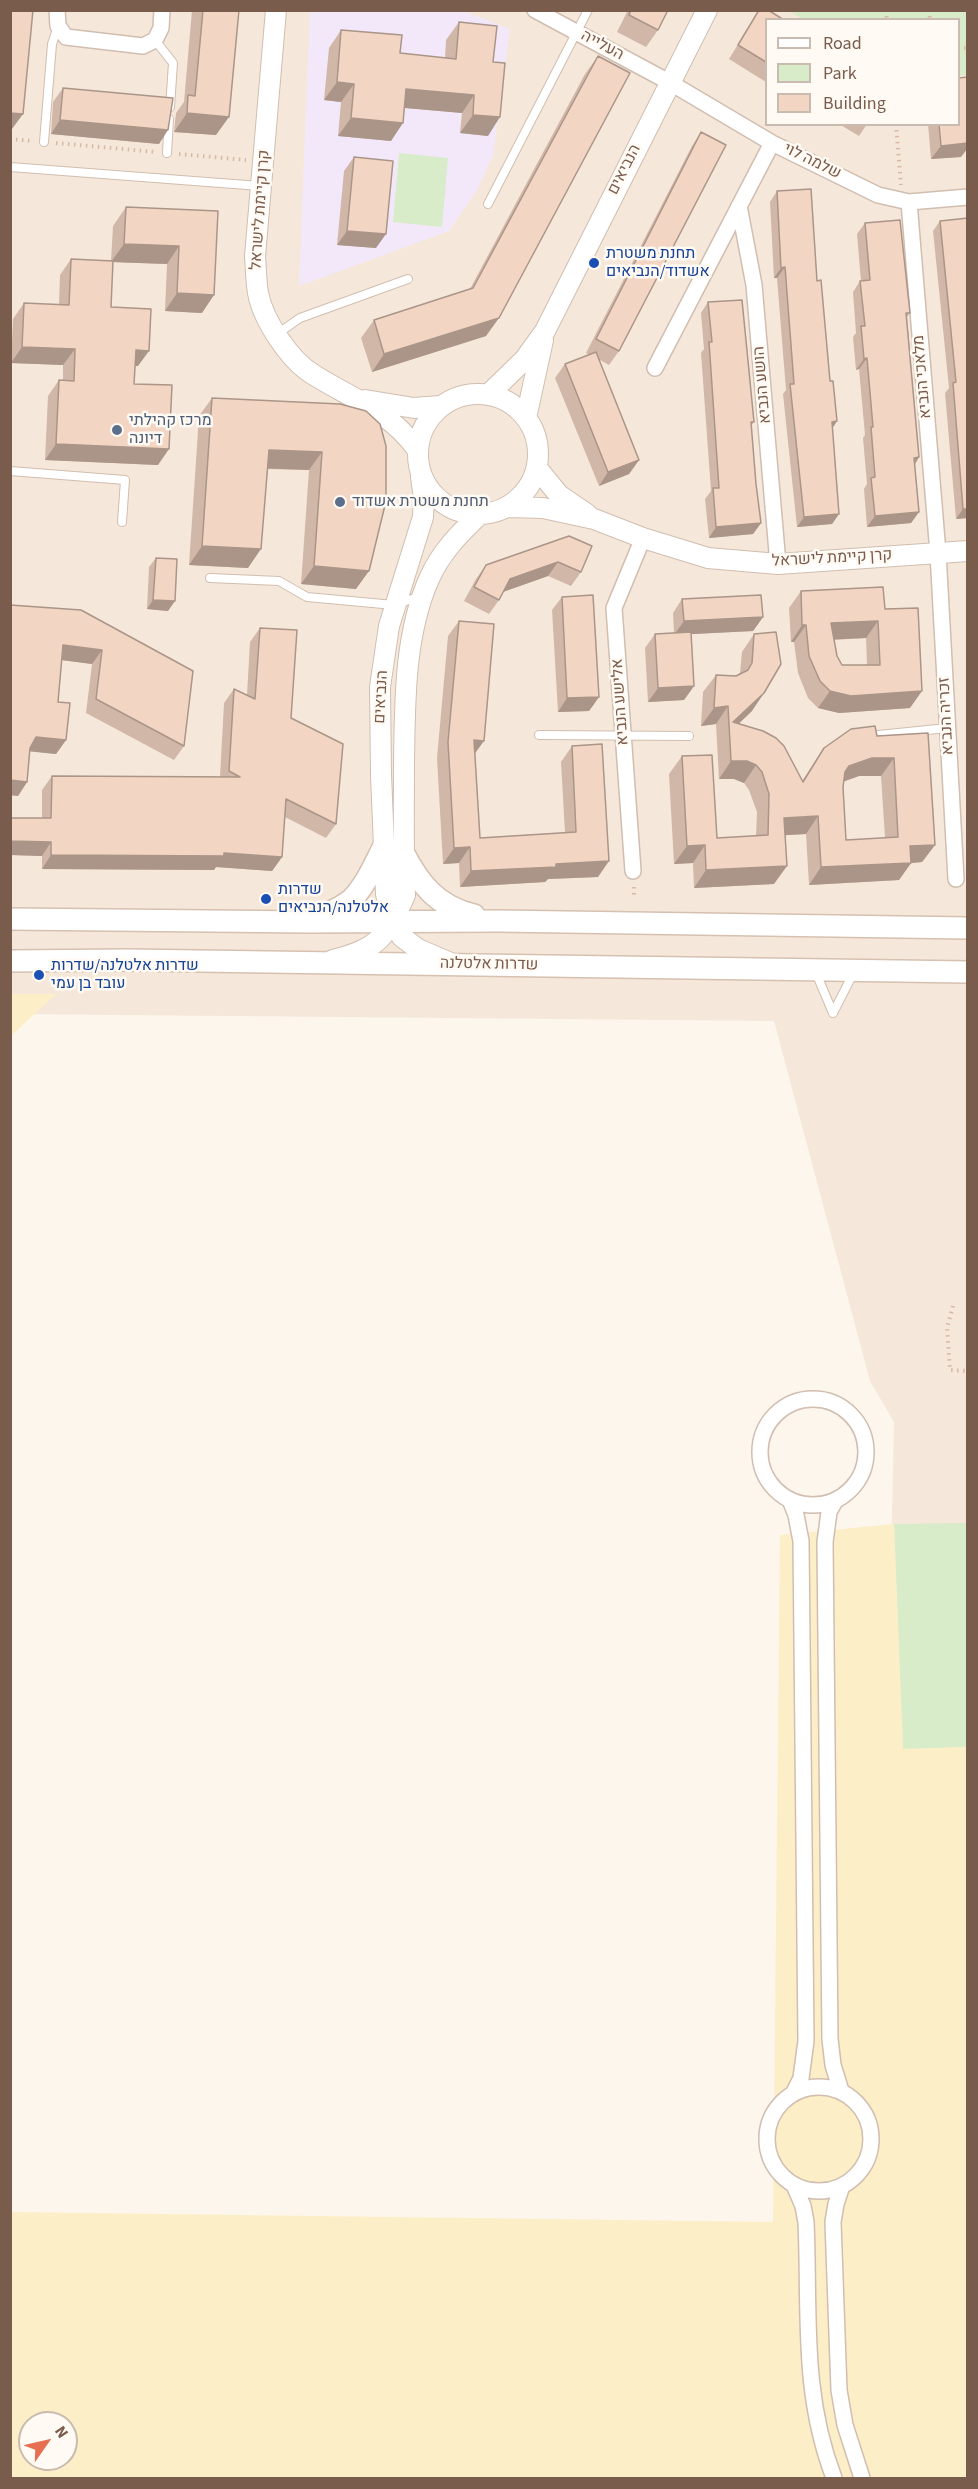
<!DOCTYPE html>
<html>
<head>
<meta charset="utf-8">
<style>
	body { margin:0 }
	#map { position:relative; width:978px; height:2489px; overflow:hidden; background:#fdf6ec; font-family:"Source Sans 3",sans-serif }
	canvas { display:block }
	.frame { position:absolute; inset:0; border:12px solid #7a5c4d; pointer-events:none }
	.legend { position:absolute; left:765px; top:18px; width:195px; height:108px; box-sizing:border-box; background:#fffaf3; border:2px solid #cabbb1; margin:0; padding:8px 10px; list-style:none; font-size:18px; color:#7a5c4d }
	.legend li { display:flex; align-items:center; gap:12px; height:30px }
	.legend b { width:30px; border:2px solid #cabbb1 }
	.north { position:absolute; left:18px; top:2411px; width:60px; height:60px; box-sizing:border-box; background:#fffaf3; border:2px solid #cabbb1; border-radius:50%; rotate:56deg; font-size:16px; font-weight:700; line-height:24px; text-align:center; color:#7a5c4d }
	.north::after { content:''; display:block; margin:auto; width:21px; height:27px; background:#e76f51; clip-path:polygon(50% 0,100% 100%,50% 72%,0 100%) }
</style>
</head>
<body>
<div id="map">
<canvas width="978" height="2489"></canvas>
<div class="frame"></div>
<ul class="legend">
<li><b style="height:8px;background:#fff"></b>Road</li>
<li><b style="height:16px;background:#d8ecc9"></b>Park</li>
<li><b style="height:16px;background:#f3d5c3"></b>Building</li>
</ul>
<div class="north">N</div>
</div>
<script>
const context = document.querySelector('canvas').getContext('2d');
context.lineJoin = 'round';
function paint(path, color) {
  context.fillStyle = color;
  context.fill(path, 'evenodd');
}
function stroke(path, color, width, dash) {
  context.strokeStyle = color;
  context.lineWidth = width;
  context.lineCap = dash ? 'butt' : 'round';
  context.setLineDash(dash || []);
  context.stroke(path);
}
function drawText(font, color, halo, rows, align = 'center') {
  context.font = font + ' "Source Sans 3",Heebo,sans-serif';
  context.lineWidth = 5;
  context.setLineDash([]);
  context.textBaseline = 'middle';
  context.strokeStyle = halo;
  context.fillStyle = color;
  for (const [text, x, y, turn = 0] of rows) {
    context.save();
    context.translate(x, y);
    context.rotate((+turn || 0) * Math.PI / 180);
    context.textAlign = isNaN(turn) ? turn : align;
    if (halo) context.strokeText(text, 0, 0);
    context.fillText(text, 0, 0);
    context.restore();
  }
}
paint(new Path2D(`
	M11 11H967V1858L886 1783 894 1422 870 1381 774 1021 11 1014ZM766 20H958V124H766Z`), '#f5e8da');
paint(new Path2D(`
	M310 11H463L510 29 493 156 476 192 449 231 299 286Z`), '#f3e8fa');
paint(new Path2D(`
	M789 11H967V75H959L958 20H804Z
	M399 153 448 158 442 227 393 222Z
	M967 1523V1747L903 1749 894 1524Z`), '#d8ecc9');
paint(new Path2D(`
	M11 994H56L11 1036Z
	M894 1524 903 1749 967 1747V2478H11V2212L773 2222 780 1535ZM30 2423H66V2459H30Z`), '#fcefc7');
const service = new Path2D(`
	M155 40 173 63 170 107
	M44 142 52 44 58 26
	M167 153 169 119
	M10 167 260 186
	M488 204 588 10
	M277 334 300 318 408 279
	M10 471 125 480 122 522
	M210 578 279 581 307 597 394 605 418 597
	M539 735 689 736
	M869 736 947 728
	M816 973 833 1013
	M833 1013 854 972`);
const minor = new Path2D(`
	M57 10 58 26 66 37 143 46 155 40 161 28 162 10
	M535 10 669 82 772 143 878 195 909 202 968 197
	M909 202 938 553 956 879
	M739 206 754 285 778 564
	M655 368 772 143
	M633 871 614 608 643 538
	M760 1452a53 53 0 1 1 106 0a53 53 0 1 1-106 0Z
	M790 1500 796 1515 801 1541 806 2041 801 2078 794 2092
	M835 1501 829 1512 825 1542 830 2039 833 2065 841 2091
	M767 2139a52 52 0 1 1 104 0a52 52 0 1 1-104 0Z
	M794 2185 803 2206 806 2222C810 2312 801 2392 834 2478
	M842 2186 836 2204 833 2222 839 2390 845 2425 862 2478`);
const tertiary = new Path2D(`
	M276 10 255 256C256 269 256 281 258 293 263 320 290 361 314 375 354 400 388 410 417 449
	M418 454a60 60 0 1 1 120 0a60 60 0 1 1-120 0Z
	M489 394 524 360 545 331 707 10
	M365 400 414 408 440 406
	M526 418 543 340
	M537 468 559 495 587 514
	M421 477 424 498 423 517 389 626 380 687 381 775 386 894 393 922 402 937 418 949 453 964
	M508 507 543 508 594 519 643 538 708 558 778 564 968 551
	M333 960C379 948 386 938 405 895 403 851 404 807 404 763 405 702 404 636 429 579 441 552 459 534 479 515`);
const secondary = new Path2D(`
	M403 852C419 883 437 907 474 915
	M10 919 309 922 498 921 968 928
	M315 919C328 913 342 908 352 899 366 885 375 863 384 846
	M10 961 128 960 968 972`);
stroke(service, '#d1beb0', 10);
stroke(minor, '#d1beb0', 18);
stroke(tertiary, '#d1beb0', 22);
stroke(secondary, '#d6c0b0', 24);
stroke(new Path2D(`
	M886 10 887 20
	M929 10 930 20
	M958 48H968
	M896 124 901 185
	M10 139 34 141
	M56 143 156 152
	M179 154 246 160
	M634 887V898
	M953 1306 947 1328 950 1370 968 1371`), '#d9b8a5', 4, [1.5, 4.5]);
stroke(service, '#fff', 8);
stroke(minor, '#fff', 15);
stroke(tertiary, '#fff', 20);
stroke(secondary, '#fff', 21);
paint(new Path2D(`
	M192 10H239L216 135 174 132 176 113 184 102Z
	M628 10H668L658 30 646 47 617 32Z
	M759 10 766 20V82L729 59Z
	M459 22 488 136 460 133 462 113 405 108 391 141 338 136 341 102 324 100 329 48 341 30 400 53 445 58 446 40Z
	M598 56 486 336 372 372 361 338 374 320 470 289 585 74Z
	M63 88 159 144 51 134 53 102Z
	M839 124H867L859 136Z
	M928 124H958L961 157 931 159Z
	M701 132 619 351 609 365 598 359 639 460 629 474 599 486 555 378 565 364 590 355 586 353 692 146Z
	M354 157 376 248 337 245 344 171Z
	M777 191 817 281 830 381 837 421 832 428 839 514 832 524 797 527 783 394 786 390 777 278H774L770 202Z
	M126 207 218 211 202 313 165 311 167 264 113 262 111 307 138 366H135L134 384 158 465 45 460 48 396 59 380H63V365L11 363 13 319 24 303 59 305 60 275 71 259 111 261 113 226Z
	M968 218V518L956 519 945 393 949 388 933 231 940 221Z
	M865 223 910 313 907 317 919 457 915 464 919 512 911 523 867 527 864 489 867 484 863 438 865 435 859 369 856 370 853 337 856 333 853 292 860 281H861L857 234Z
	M708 302 754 422 751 426 756 484 761 523 753 534 709 538 705 499 711 491 701 353 704 349 701 313Z
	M212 398 386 446 356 589 301 584 309 470 267 469 248 568 189 565 199 416Z
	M569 536 581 572 571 586 548 576 503 592 499 600 489 614 464 601 476 579 486 565Z
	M156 558 168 611 147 609 149 567Z
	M801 591 885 609 910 708 839 713 818 708 808 698 798 673 794 642H791L789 608ZM866 638 867 665H842L837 656 834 640Z
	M562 597 599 697 589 711 558 712 552 610Z
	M682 599 763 617 753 631 691 634 694 686 684 700 648 702 645 648 655 634 674 633 673 613Z
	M10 605 81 610 193 671 184 746 174 760 86 713 92 664 62 660 58 702 70 703 66 740 56 754 30 751 27 782 18 796 10 795Z
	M459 621 475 753 480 838 565 833 561 762 572 746 598 877 548 879 545 882 460 887 459 863 443 864 437 758 448 636Z
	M260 628 291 718 336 824 326 838 285 817 282 857 272 871 216 867 214 870 42 869V856L10 855V818H42V790L52 776 220 777 224 703 234 689 247 695 250 642Z
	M754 634 752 711 738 724 802 781 824 748 877 736 928 733 935 845 922 862 911 863 899 880 809 885 806 834 785 835 774 884 694 888 693 863 674 864 669 774 682 756 717 838 756 836 757 812 749 790 744 783 734 779H719L716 724 701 726 703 692 716 675 736 676 740 673 742 652ZM859 776H881L885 838 846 840 843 787 844 781Z`), '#d1b7a8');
paint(new Path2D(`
	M337 82 354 84 341 102 324 100Z
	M406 89 474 95 462 113 394 107Z
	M10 113 23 114 12 129H10Z
	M187 113 229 117 216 135 174 132Z
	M473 115 500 117 488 136 460 133Z
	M351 118 403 123 391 141 338 136Z
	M60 120 168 130 159 144 51 134Z
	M968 143V148L961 157 931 159 941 146Z
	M347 231 386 234 376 248 337 245Z
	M124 244 179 246 167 264 111 262Z
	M785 267 777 278H774L781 268Z
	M177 293 214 295 202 313 165 311Z
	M499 318 486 336 372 372 384 354Z
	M22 347 75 349 63 365 11 363Z
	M136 350 149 351 138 366H125Z
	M867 358 859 369 856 370 864 359Z
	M837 421 830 432 832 422Z
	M56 444 169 449 158 465 45 460Z
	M269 450 322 452 309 470 256 468Z
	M919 457 912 469 914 458Z
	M639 460 629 474 599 486 608 472Z
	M963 509H968V518L956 519Z
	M919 512 911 523 867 527 875 516Z
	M839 514 832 524 797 527 804 517Z
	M761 523 753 534 709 538 716 527Z
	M202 546 261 549 248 568 189 565Z
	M558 562 548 576 500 593 510 579Z
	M314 566 369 571 356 589 301 584Z
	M153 600 175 601 168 611 147 609Z
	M763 617 753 631 674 635 684 621Z
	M878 621 866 638 819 640 831 623Z
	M802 625H806L794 642H791Z
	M63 645 102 650 92 664 53 659Z
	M694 686 684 700 648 702 658 688Z
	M830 691H922L910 708 839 713 818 708Z
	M764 693 752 711 730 732 733 722Z
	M599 697 589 711 558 712 567 698Z
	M728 706 716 724 701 726 714 708Z
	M36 737 66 740 56 754 26 751Z
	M474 740 484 741 473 756Z
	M872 758H894L881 776H859L837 784 849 766Z
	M731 761H747L756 765 744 783 734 779H719Z
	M10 780 27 782 18 796 10 795Z
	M818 816 806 834 772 836 784 818Z
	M10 841 51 842 42 856 10 855Z
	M705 845 693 863 674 864 687 846Z
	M935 845 922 862 911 863 899 880 809 885 821 867 910 846Z
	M470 847 459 863 443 864 454 848Z
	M224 853 282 857 272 871 216 867 214 870 42 869 51 855Z
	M609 861 598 877 548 879 545 882 460 887 471 871 556 864Z
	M787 866 774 884 694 888 706 870Z`), '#aa9588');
const building = new Path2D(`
	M10 10H33L23 114 10 113Z
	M203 10H239L229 117 187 113 188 95 195 96Z
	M631 10H668L658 30 629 15Z
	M759 10H768L784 20H766V62L738 45Z
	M459 22 497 26 493 62 505 63 500 117 473 115 474 95 406 89 403 123 351 118 354 84 337 82 341 30 402 35 400 53 456 59Z
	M598 56 630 73 499 318 384 354 374 320 473 288Z
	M968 77V143L941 146 939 124H958V78Z
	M63 88 173 98 168 130 60 120Z
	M701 132 726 145 619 351 596 339Z
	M354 157 393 161 386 234 347 231Z
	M811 189 817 281 821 280 830 381H833L837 421 832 422 839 514 804 517 790 384H794L785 267 781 268 777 191Z
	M126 207 218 211 214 295 177 293 179 246 124 244Z
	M968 218V509H963L953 383 956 382 940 221Z
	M900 220 910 313H906L919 457 914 458 919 512 875 516 871 478 875 477 871 427H873L867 358 864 359 861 326H865L860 281 870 280 865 223Z
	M71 259 113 261 111 307 151 309 149 351 136 350 134 384 172 385 169 449 56 444 59 380 74 381 75 349 22 347 24 303 69 305Z
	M742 300 754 422H751L756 484 761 523 716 527 713 488H719L709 342H712L708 302Z
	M596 352 639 460 608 472 565 364Z
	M212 398 340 404 366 411 380 424 386 446V501L369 571 314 566 322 452 269 450 261 549 202 546Z
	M569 536 592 546 581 572 558 562 510 579 499 600 474 587 486 565Z
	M156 558 177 559 175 601 153 600Z
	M883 587 885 609 918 608 922 691 851 696 830 691 820 681 809 656 806 625H802L801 591ZM878 621 880 665H842L837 656 831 623Z
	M593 595 599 697 567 698 562 597Z
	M761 595 763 617 684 621 682 599Z
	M10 605 81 610 193 671 184 746 96 699 102 650 63 645 58 702 70 703 66 740 36 737 30 748 27 782 10 780Z
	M459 621 494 624 484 741 474 740 480 838 576 832 572 746 602 744 609 861 556 864V867L471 871 470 847 454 848 448 742Z
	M260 628 297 630 291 718 343 744 336 824 286 799 282 857 224 853V856L51 855V842L10 841V818H51L52 776 240 777 229 771 234 689 255 699Z
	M691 632 694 686 658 688 655 634Z
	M776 632 781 664 764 693 733 722 763 731 776 738 784 746 803 782 824 748 851 729 875 726 877 736 928 733 935 845 910 846 911 863 821 867 818 816 784 818 787 866 706 870 705 845 687 846 682 756 712 755 717 838 768 835 769 794 762 772 756 765 747 761H731L728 706 714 708 716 675 736 676 748 670 752 663 754 634ZM872 758H894L898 837 846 840 843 787 845 772 849 766Z`);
paint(building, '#f3d5c3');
stroke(building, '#aa9588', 1.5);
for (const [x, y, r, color] of [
	[594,263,6,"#1a4fb4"],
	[117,430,6,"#5c6f8a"],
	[340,502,6,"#5c6f8a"],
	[266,899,6,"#1a4fb4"],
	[39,975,6,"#1a4fb4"]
]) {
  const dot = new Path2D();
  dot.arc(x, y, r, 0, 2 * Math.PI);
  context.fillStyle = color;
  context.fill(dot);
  stroke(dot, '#fffaf3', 2);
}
drawText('16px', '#7a5c4d', '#fffaf3', [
	["העלייה",602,46,28],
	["שלמה לוי",812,162,26],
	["הנביאים",625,170,-63],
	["קרן קיימת לישראל",261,210,-86],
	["מלאכי הנביא",923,377,-95],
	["הושע הנביא",763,385,-95],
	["קרן קיימת לישראל",832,559,-3],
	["הנביאים",382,697,-87],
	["אלישע הנביא",621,702,-94],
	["זכריה הנביא",947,716,-93],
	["שדרות אלטלנה",489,965,1]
]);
drawText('16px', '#164399', '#fffaf3', [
	["תחנת משטרת",606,254],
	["אשדוד/הנביאים",606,272],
	["שדרות",278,890],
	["אלטלנה/הנביאים",278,908],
	["שדרות אלטלנה/שדרות",51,966],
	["עובד בן עמי",51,984]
], 'left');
drawText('16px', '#4e5e75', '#fffaf3', [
	["מרכז קהילתי",129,421],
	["דיונה",129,439],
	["תחנת משטרת אשדוד",352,502]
], 'left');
</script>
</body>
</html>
